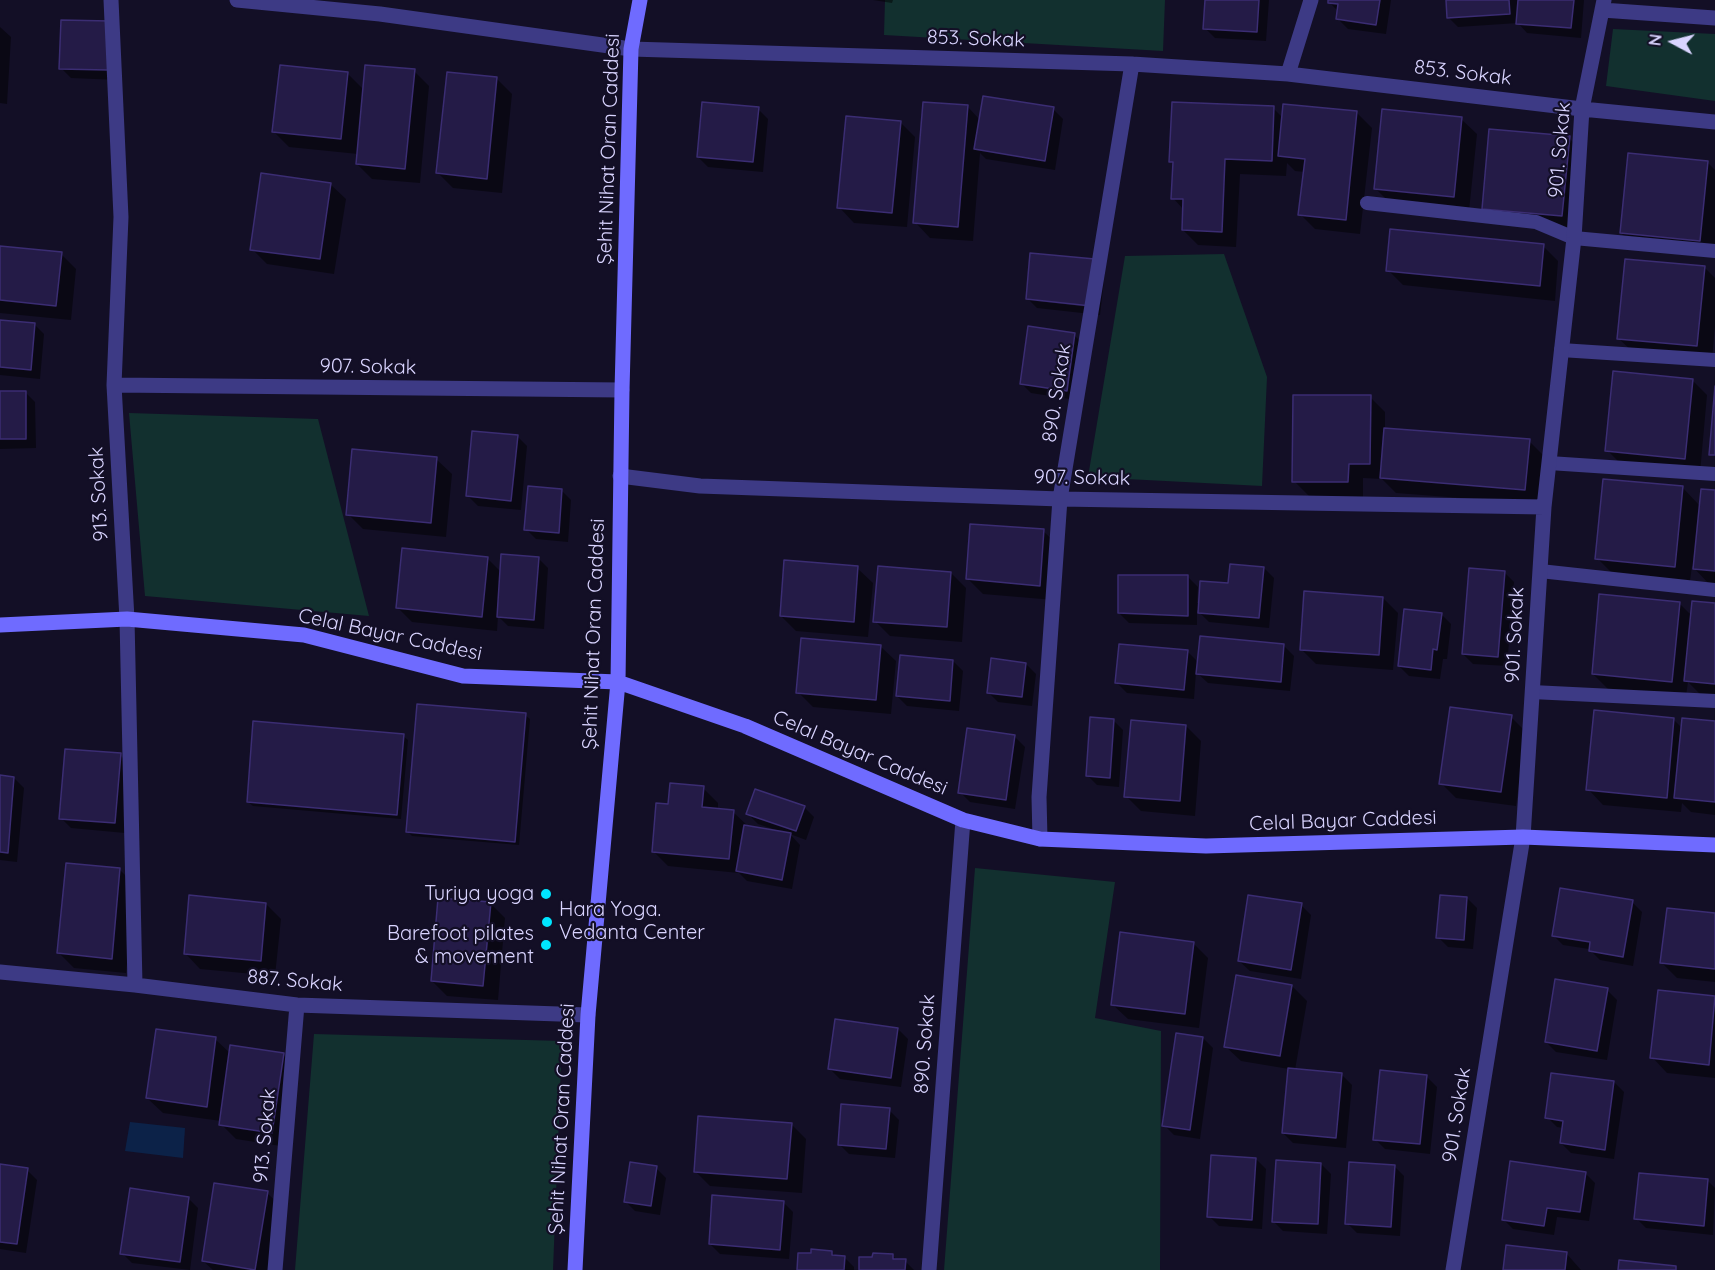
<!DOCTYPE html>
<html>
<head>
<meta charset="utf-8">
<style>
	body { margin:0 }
	#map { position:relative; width:1715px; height:1270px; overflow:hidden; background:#130f26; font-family:Quicksand,sans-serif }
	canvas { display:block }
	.north { position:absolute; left:1643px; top:12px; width:60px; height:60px; -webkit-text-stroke:4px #130f26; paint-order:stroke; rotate:277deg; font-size:16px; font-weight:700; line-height:24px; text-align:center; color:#d9d4ff }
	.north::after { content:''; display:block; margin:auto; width:21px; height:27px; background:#d9d4ff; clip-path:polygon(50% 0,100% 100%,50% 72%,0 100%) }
</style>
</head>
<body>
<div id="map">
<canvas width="1715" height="1270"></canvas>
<div class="north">N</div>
</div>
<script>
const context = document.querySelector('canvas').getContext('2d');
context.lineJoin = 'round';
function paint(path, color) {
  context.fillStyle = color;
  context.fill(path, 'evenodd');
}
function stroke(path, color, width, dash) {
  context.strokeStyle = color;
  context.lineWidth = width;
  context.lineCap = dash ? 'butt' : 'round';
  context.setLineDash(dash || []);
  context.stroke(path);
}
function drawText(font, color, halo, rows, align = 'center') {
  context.font = font + ' Quicksand,sans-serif';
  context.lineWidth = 4.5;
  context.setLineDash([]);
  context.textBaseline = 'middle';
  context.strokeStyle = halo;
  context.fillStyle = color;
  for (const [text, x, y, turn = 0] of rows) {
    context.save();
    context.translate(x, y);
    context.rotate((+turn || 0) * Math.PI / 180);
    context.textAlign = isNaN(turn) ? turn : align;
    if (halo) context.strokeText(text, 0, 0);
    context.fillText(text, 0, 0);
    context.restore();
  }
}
paint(new Path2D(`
	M885 0H1165L1163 51 884 35Z
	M1613 29 1715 34V101L1606 86Z
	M1224 254 1267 377 1262 486 1088 477 1125 256Z
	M129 413 318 419 369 616 145 596Z
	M975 868 1115 882 1095 1018 1161 1031 1160 1270H944Z
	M314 1034 562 1041 553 1270H295Z`), '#12302f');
paint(new Path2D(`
	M130 1122 185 1128 183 1158 125 1151Z`), '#0c2248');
paint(new Path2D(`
	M873 0H893L892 3Z
	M1206 0H1269L1266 41 1215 38 1205 28Z
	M1330 0H1391L1386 34 1348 29 1338 19V11L1329 2Z
	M1447 0H1584L1581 38 1527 33 1518 23 1458 27 1448 17Z
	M63 21 118 80 71 78 61 68Z
	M0 27 11 37 7 104 0 103Z
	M414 71 429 86 420 183 372 179 357 164 358 154 289 147 274 132 347 73 364 90Z
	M497 79 512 94 502 193 453 188 438 173Z
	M967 106 980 120 1053 109 1063 119 1055 170 986 159 980 153 973 241 930 238 915 222Z
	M1273 108 1283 118 1357 113 1372 128 1360 234 1315 229 1300 214 1305 172 1295 171 1287 163 1286 176 1240 174 1236 247 1198 245 1183 230 1184 210 1173 198 1174 165 1170 161Z
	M758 109 768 119 763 172 708 167 698 157Z
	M1461 119 1477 134 1469 211 1391 204 1376 189Z
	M900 122 915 137 907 227 854 223 839 207Z
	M1569 138 1584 153 1577 231 1499 224 1484 208Z
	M1707 162 1715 170V255L1636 248 1621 233Z
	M330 184 346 199 334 274 267 264 252 249Z
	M1543 246 1558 261 1555 301 1403 285 1388 270Z
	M0 248 61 254 76 269 71 320 0 313Z
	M1704 267 1715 278V326L1712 360 1634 353 1618 338Z
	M1105 271 1100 315 1037 308 1027 298ZM1036 298 1098 305V308L1036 301Z
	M0 321 34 324 44 334 40 379 0 375Z
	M1074 335 1084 345 1076 400 1031 393 1021 383Z
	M1692 380 1707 395 1700 473 1622 465 1607 450Z
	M25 392 35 402 36 448 0 449V393Z
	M1370 397 1385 412V429L1529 441 1544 456 1540 504 1396 493 1382 479 1363 478V497L1309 496 1294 481Z
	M517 436 527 446 521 510 478 506 468 496Z
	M436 459 452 474 446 537 363 529 348 514Z
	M1683 488 1700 506 1715 492V584H1709L1692 566 1690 581 1612 573 1597 558Z
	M561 490 571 500 568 542 536 539 526 529Z
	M1043 531 1059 546 1054 600 983 594 968 579Z
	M538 558 548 568 544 629 508 626 498 616 497 631 412 622 397 607 488 559 501 572Z
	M857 568 873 583 868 637 796 631 781 616Z
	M1264 568 1274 578 1269 628 1209 622 1197 610V625L1129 623 1119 613 1188 577 1198 587 1197 603H1200L1229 585Z
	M1504 572 1514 582 1507 666 1473 664 1463 654Z
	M951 573 966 588 962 642 890 636 875 621Z
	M1383 598 1398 613 1393 670 1316 664 1301 649Z
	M1679 603 1692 616 1715 604V697L1701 695 1688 682 1686 696 1608 689 1593 674Z
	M1441 614 1451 624 1447 659H1443L1440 679 1409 676 1399 666Z
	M880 646 896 661 891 714 813 707 798 692Z
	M1284 646 1294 656 1290 691 1208 683 1196 672 1194 699 1127 693 1117 683 1187 651 1199 663Z
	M953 661 963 671 959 711 907 706 897 696Z
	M1026 664 1036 674 1032 706 998 702 988 692Z
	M525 715 530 719 519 845 412 836 408 832Z
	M1511 717 1526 732 1516 806 1456 798 1441 783Z
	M1673 719 1682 728 1715 722V815L1691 812 1682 803 1681 812 1603 805 1588 789Z
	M1113 720 1123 730 1119 787 1097 785 1087 775Z
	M1186 726 1201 741 1195 816 1141 811 1126 796Z
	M403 736 408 740 401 819 253 806 248 802Z
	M1015 737 1025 747 1015 809 970 802 960 792Z
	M120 755 130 765 125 833 71 828 61 818Z
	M0 777 14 778 24 788 17 862 0 860Z
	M703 788 718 803V810L733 812 749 827 779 833V831L758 824 748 814 804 807 814 817 806 840 790 834 800 845 792 889 747 881 739 873 668 866 653 851 669 805Z
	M120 870 135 885 126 973 74 968 59 953Z
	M1467 898 1477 908 1473 949 1448 947 1438 937Z
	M1632 902 1642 912 1633 966 1600 960 1589 949 1563 945 1553 935Z
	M490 903 505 918 498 1000 447 996 432 981Z
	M266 904 281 919 275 976 200 969 185 953Z
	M1301 905 1311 915 1301 979 1250 971 1239 961Z
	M1715 914V982L1677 978 1662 963Z
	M1193 943 1208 958 1199 1028 1128 1019 1112 1004Z
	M1292 986 1307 1001 1295 1070 1342 1075 1352 1085 1346 1148 1293 1143 1283 1133 1289 1069 1241 1061 1225 1046Z
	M1607 990 1617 1000 1607 1060 1556 1052 1546 1042Z
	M1659 991 1715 998V1078L1667 1073 1652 1057Z
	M898 1029 908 1039 901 1087 840 1079 830 1069Z
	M1203 1038 1213 1048 1200 1139 1174 1135 1164 1125Z
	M215 1039 231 1054H283L298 1069 287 1147 236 1139 221 1124V1121L163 1113 147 1098Z
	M1427 1077 1437 1087 1430 1154 1385 1149 1375 1139Z
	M1614 1082 1624 1092 1614 1159 1571 1153 1561 1143 1564 1128 1557 1127 1547 1117Z
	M889 1110 899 1120 895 1158 849 1154 839 1144Z
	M791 1124 806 1139 802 1193 710 1186 695 1171Z
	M1256 1159 1266 1169 1262 1229 1219 1226 1209 1216Z
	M1321 1164 1331 1174 1327 1234 1283 1231 1273 1221Z
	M0 1165 27 1170 37 1180 26 1253 0 1249Z
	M1394 1166 1404 1176 1400 1236 1357 1233 1347 1223Z
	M656 1168 666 1178 660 1215 635 1211 625 1201Z
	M1585 1173 1595 1183 1589 1221 1557 1217 1554 1235 1513 1229 1503 1219Z
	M1708 1181 1715 1188 1713 1235 1646 1228 1636 1218Z
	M267 1193 283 1208 272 1270H213L203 1261Z
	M188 1198 198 1208 190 1270 132 1263 122 1253Z
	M783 1202 793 1212 789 1259 720 1254 710 1244Z
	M831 1252 836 1256 844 1257 854 1267V1270H799Z
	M1566 1253 1581 1270H1505Z
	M893 1256 897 1260 905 1261 914 1270H860Z`), '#0007');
const building = new Path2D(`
	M1205 0H1259L1257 32 1203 29Z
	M1328 0H1380L1376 25 1336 19 1338 4 1328 3Z
	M1446 0H1509L1510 14 1447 18Z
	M1518 0H1574L1571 28 1516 24Z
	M61 20 110 21 108 70 59 69Z
	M280 65 348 72 341 139 272 132Z
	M365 65 415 69 405 169 356 164Z
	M447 72 497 77 487 179 436 173Z
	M983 96 1054 107 1045 161 974 149Z
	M702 102 759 107 753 162 697 157Z
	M923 102 968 105 958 227 913 223Z
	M1172 102 1274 106 1272 161 1225 159 1222 232 1182 230 1183 199H1171L1173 162H1169Z
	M1283 104 1357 111 1346 220 1298 215 1305 159 1278 156Z
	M1382 109 1462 117 1454 197 1374 189Z
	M846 116 901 121 892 213 837 208Z
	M1489 129 1570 136 1562 216 1482 209Z
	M1628 153 1708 161 1700 241 1620 233Z
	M261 173 331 183 320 259 250 250Z
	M1390 229 1544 244 1540 286 1386 271Z
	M0 246 62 252 56 306 0 300Z
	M1030 253 1095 259 1091 306 1026 299Z
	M1625 259 1705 266 1697 346 1617 339Z
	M0 320 35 323 31 370 0 367Z
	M1028 326 1075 333 1067 391 1020 384Z
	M1613 371 1693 379 1685 459 1605 451Z
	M1715 386V455H1709Z
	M0 391H26V439H0Z
	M1293 395H1371L1370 464H1349L1348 482H1292Z
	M1384 428 1530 439 1525 490 1380 478Z
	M472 431 518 435 511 501 466 496Z
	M352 449 437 457 431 523 346 515Z
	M1603 479 1683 486 1675 567 1595 559Z
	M528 486 562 489 559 533 524 530Z
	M1701 489 1715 490V571L1693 569Z
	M970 524 1044 529 1040 586 966 579Z
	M402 548 488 557 482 617 396 608Z
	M501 554 539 557 534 620 497 617Z
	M784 560 858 566 854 622 780 616Z
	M1230 564 1264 567 1259 618 1198 613 1200 581 1228 583Z
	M878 566 951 572 947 627 873 622Z
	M1469 568 1505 571 1498 657 1462 654Z
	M1118 575H1188V616L1118 613Z
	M1304 591 1383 597 1379 655 1300 650Z
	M1599 594 1680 602 1672 682 1592 674Z
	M1692 601 1715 603V684L1684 681Z
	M1404 609 1442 613 1437 650 1433 649 1431 670 1398 666Z
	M1200 636 1284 644 1281 682 1196 674Z
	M801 638 881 645 876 700 796 693Z
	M1119 644 1188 650 1184 690 1115 683Z
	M900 655 953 660 950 701 896 696Z
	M991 658 1026 663 1022 697 987 693Z
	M417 704 526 713 515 842 406 832Z
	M1450 707 1512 715 1501 792 1439 784Z
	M1594 710 1674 718 1667 798 1586 790Z
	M1090 717 1114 719 1110 778 1086 776Z
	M1682 718 1715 721V802L1674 798Z
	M1131 720 1186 725 1180 801 1124 797Z
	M253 721 404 734 397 815 247 802Z
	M967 728 1015 735 1006 800 958 793Z
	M65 749 121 753 115 823 59 819Z
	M0 775 14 777 8 853 0 852Z
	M670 783 704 786 702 807 734 810 729 859 652 852 656 803 668 804Z
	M755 789 805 806 796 831 746 814Z
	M744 825 791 833 782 880 736 871Z
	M66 863 120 868 112 959 57 953Z
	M1560 888 1633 900 1623 957 1589 951 1590 942 1552 936Z
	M189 895 266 903 261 961 184 954Z
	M1248 895 1302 903 1291 970 1238 961Z
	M1440 895 1467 897 1464 940 1436 938Z
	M438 898 491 902 483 986 431 981Z
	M1667 908 1715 913V969L1660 963Z
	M1120 932 1194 942 1185 1014 1111 1005Z
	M1236 975 1292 985 1280 1056 1224 1047Z
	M1555 979 1608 988 1597 1051 1545 1042Z
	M1658 990 1715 996 1709 1065 1650 1058Z
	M835 1019 898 1028 891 1078 828 1069Z
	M156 1029 216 1037 207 1107 146 1098Z
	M1176 1033 1203 1037 1190 1130 1162 1126Z
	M230 1045 284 1053 272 1133 219 1125Z
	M1288 1068 1342 1073 1336 1138 1282 1133Z
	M1380 1070 1427 1075 1420 1144 1373 1140Z
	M1551 1073 1614 1081 1605 1150 1560 1143 1563 1121 1545 1118Z
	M841 1104 890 1108 886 1149 838 1145Z
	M698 1116 792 1123 787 1179 694 1172Z
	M1211 1155 1256 1158 1252 1220 1207 1217Z
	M1276 1160 1321 1163 1318 1224 1272 1222Z
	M1510 1161 1586 1172 1580 1212 1547 1208 1544 1226 1502 1220Z
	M630 1162 657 1166 651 1206 624 1202Z
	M1349 1162 1395 1165 1391 1227 1345 1224Z
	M0 1164 28 1168 17 1244 0 1242Z
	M1639 1173 1708 1179 1704 1226 1634 1219Z
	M214 1183 268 1191 255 1270 202 1261Z
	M130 1188 189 1197 180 1262 120 1254Z
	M712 1195 784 1201 780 1250 709 1244Z
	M1506 1245 1567 1252 1565 1270H1503Z
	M811 1249 832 1251V1255L845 1256 844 1270H797L798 1253H811Z
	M873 1253 893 1254V1259H906L905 1270H859V1257H872Z
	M1619 1260 1676 1266V1270H1618Z`);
paint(building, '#241b47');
stroke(building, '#3b2d73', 1.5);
stroke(new Path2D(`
	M1367 203 1536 222 1574 238 1715 251
	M1561 350 1715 360
	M1549 463 1715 474
	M1540 571 1715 590
	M1532 692 1715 701`), '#3d3a85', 14);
stroke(new Path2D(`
	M111 0 121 217 114 385 127 619 135 985
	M237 0 380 14 631 49 1132 64 1288 74 1582 109 1715 122
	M1602 10 1715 18
	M1288 74 1311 0
	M114 385 622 390
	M620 476 700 486 1060 499 1544 507
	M1040 839 1039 797 1060 499 1132 64
	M0 972 135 985 297 1005 588 1015
	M275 1270 297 1005
	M929 1270 963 820
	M1453 1270 1523 837 1544 507 1574 238 1582 109 1604 0`), '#3d3a85', 15);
stroke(new Path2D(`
	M0 625 127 619 304 635 463 676 618 682 745 726 963 820 1040 839 1206 846 1523 837 1715 845
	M575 1270 588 1015 618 682 622 390 631 49 640 0`), '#6f6bff', 15);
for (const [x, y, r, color] of [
	[546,894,6,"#00e5ff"],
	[547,922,6,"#00e5ff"],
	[546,945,6,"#00e5ff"]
]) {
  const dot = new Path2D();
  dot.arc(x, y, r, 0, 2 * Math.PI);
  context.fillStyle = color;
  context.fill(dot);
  stroke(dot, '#130f26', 2);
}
drawText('20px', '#d9d4ff', '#130f26', [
	["853. Sokak",976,39,2],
	["853. Sokak",1463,73,7],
	["Şehit Nihat Oran Caddesi",609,149,-88],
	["901. Sokak",1560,150,-85],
	["907. Sokak",368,367,1],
	["890. Sokak",1057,393,-81],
	["907. Sokak",1082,478,1],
	["913. Sokak",99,494,-93],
	["Şehit Nihat Oran Caddesi",594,634,-88],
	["Celal Bayar Caddesi",390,635,12],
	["901. Sokak",1515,635,-87],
	["Celal Bayar Caddesi",860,753,23],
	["Celal Bayar Caddesi",1343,821,-2],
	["887. Sokak",295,981,5],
	["890. Sokak",925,1044,-86],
	["901. Sokak",1457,1115,-81],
	["Şehit Nihat Oran Caddesi",562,1119,-87],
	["913. Sokak",265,1136,-85]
]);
drawText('20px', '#d9d4ff', '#130f26', [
	["Turiya yoga",534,894],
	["Hara Yoga.",559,910,"left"],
	["Vedanta Center",559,933,"left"],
	["Barefoot pilates",534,934],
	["& movement",534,957]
], 'right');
</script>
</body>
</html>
